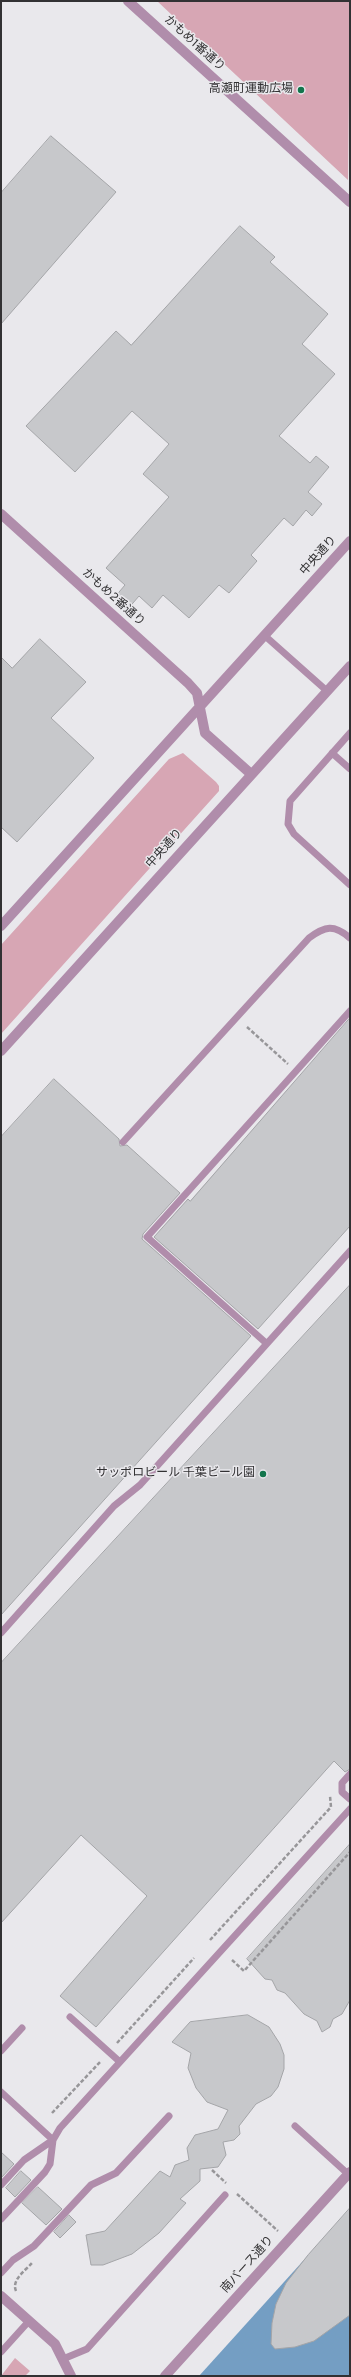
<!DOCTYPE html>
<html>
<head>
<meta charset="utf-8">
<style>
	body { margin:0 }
	#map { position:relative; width:351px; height:2377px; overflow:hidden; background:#e9e8ec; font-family:Overpass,sans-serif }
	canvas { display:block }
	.frame { position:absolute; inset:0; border:2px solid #323133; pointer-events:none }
</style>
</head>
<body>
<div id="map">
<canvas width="351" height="2377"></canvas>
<div class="frame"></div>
</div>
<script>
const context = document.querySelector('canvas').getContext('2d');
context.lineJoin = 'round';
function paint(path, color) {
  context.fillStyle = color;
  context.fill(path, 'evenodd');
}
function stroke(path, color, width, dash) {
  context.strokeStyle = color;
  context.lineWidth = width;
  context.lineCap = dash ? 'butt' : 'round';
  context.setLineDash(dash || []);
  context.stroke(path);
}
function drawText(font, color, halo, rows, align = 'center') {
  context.font = font + ' Overpass,"Noto Sans JP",sans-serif';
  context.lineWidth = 3;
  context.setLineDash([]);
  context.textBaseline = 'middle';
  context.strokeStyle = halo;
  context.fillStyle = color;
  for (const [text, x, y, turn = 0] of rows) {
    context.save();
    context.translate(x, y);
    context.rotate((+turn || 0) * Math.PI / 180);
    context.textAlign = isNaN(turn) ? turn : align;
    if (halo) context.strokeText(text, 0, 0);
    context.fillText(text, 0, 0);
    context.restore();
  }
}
paint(new Path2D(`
	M157 1H350L348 180Z
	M183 753 216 782 219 786V791L1 1034V945L169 759Z
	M15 2358 30 2371 25 2376H1Z`), '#d7a6b4');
paint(new Path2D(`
	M350 2209V2376H199Z`), '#749ec3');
const building = new Path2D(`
	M51 136 116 192 1 324V193Z
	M240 226 275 257 270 262 328 314 302 344 335 374 279 436 310 463 316 456 329 467 308 492 322 504 312 516 306 510 293 526 284 518 251 555 257 561 229 593 219 585 189 618 163 595 152 608 139 596 127 610 114 598 125 585 106 568 169 497 143 474 169 444 132 411 75 472 26 426 116 331 131 345Z
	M40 639 86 682 51 718 94 758 17 842 1 827V657L12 668Z
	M350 1018V1226L258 1329 154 1237 188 1199 190 1201Z
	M54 1079 119 1139 120 1146 127 1145 180 1193 143 1234 142 1239 251 1336 1 1615V1137Z
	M350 1285V1769L345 1772 334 1761 96 2027 60 1996 147 1896 81 1835 1 1923V1663Z
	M350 1844V2000L342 2014 333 2019 330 2027 322 2032 317 2021 304 2014 285 1993 277 1990 272 1980 265 1979 247 1959Z
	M248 2015 269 2027 280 2044 284 2055V2069L278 2087 271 2096 256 2104 239 2126 240 2134 234 2140 223 2142 226 2155 218 2167 200 2169V2181L180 2199 186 2203 159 2233 132 2254 103 2265H91L86 2235 105 2231 160 2171 170 2177 175 2165 189 2160 187 2148 195 2135 218 2129 228 2110 207 2102 196 2088 188 2068 191 2053 172 2042 190 2022Z
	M1 2152 14 2164 1 2178Z
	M21 2171 31 2180 15 2197 6 2188Z
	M38 2187 62 2209 46 2225 22 2203Z
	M350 2208V2315L314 2341 295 2347 275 2349 271 2344 272 2323 276 2304 286 2283 308 2255Z
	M69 2215 76 2222 60 2238 54 2232Z`);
paint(building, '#c7c8cb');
stroke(building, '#a4a5a8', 1);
stroke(new Path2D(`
	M247 1027 288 1064
	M210 1940 331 1807 330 1796
	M232 1960 244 1971 350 1852
	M117 2043 194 1958
	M52 2113 101 2061
	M212 2170 226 2183
	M237 2194 278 2231
	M16 2291C11 2280 26 2270 32 2263`), '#979699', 2.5, [4, 2]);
stroke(new Path2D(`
	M264 635 327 691
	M350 733 290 801 288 824 294 834 350 885
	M332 753 350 769
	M123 1142 309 938C325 926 334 924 350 938
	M266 1343 147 1237 350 1011
	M1 1633 114 1506 140 1485 350 1251
	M350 1774 342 1783V1792L350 1799
	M70 2017 120 2062
	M1 2051 22 2028
	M1 2092 53 2140 24 2160 1 2185
	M295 2126 348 2174
	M1 2219 45 2172 50 2164 53 2140 60 2128 350 1809
	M1 2273 13 2260 34 2246 91 2185 116 2173 169 2116
	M1 2352 29 2321
	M63 2359 87 2349 225 2195`), '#b08dab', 7);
stroke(new Path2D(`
	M128 1 350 202
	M1 514 188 683 197 693 205 733 251 774
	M1 926 350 541
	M1 1051 350 666
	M1 2296 55 2344 71 2376
	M165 2376 350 2172`), '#b08dab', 10);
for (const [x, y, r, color] of [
	[301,90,4,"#12754c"],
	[263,1474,4,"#12754c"]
]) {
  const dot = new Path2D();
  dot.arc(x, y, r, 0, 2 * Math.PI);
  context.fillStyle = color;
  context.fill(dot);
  stroke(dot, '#e9e8ec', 1.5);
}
drawText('12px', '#323133', '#e9e8ec', [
	["かもめ1番通り",194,44,42],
	["中央通り",319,556,-48],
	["かもめ2番通り",113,598,42],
	["中央通り",165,849,-48],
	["南バース通り",248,2265,-48]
]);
drawText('12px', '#323133', '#e9e8ec', [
	["高瀬町運動広場",293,90],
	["サッポロビール 千葉ビール園",255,1474]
], 'right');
</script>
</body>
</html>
